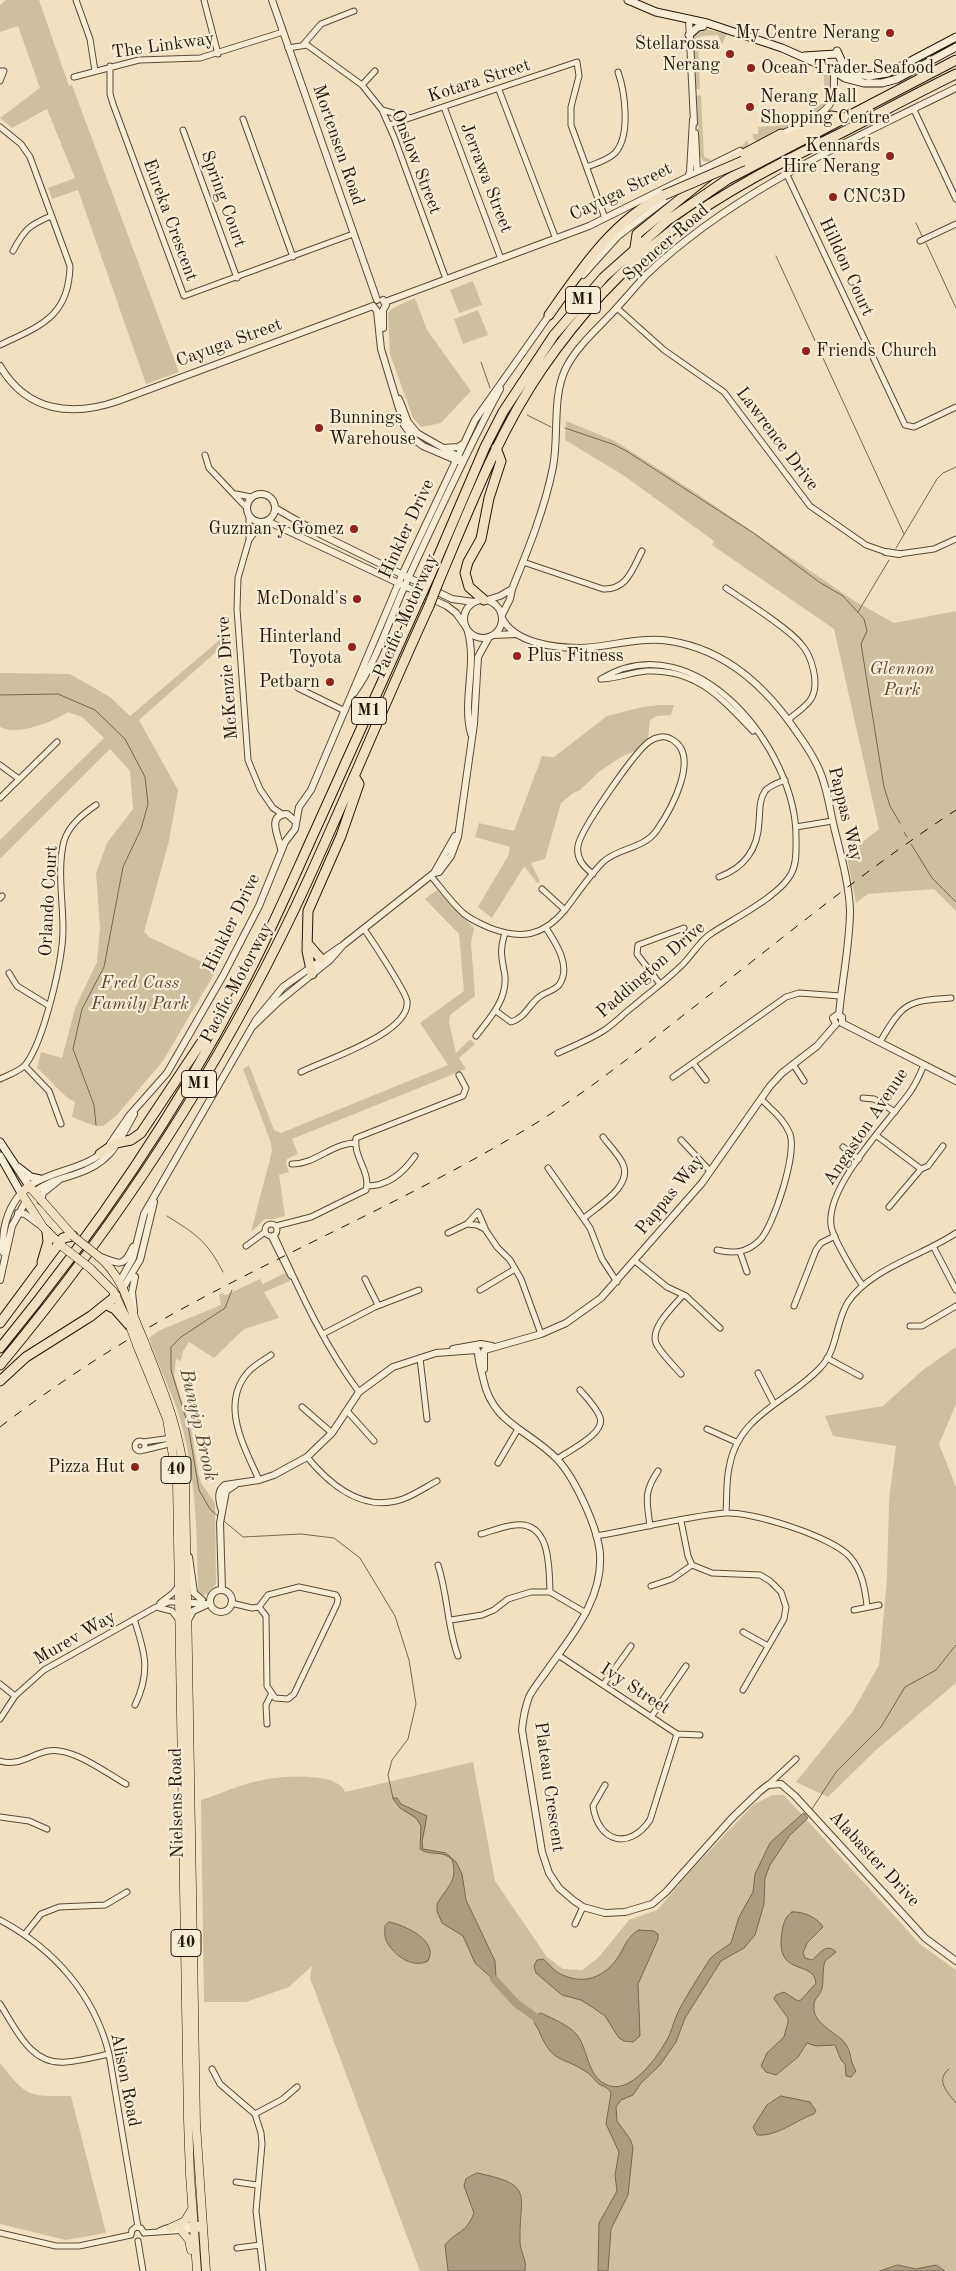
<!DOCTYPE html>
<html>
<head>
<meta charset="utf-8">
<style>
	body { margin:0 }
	canvas { display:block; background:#f2e1c0 }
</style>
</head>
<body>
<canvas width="956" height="2271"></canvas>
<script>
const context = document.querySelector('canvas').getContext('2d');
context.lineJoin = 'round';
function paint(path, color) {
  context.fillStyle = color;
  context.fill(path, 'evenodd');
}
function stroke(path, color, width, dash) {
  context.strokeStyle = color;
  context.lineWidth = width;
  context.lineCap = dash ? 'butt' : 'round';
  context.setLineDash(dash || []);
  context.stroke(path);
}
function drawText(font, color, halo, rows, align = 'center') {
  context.font = font + ' "Old Standard TT",serif';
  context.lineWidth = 4.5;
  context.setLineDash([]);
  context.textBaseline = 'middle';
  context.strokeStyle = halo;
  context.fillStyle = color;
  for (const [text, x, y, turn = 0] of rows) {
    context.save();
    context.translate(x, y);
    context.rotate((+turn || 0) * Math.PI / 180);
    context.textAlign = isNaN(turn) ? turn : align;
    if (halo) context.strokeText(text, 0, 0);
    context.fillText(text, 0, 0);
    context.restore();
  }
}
paint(new Path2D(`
	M6 0H39L69 86 72 85 179 372 146 384 78 190 52 199 48 188 75 178 47 109 12 128 0 118 40 88 18 26 0 32V5Z
	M701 28 727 34 722 44 718 35 701 36 698 40 700 89H696L693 38 694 34Z
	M822 69 831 77C832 93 830 107 814 113V108L825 102 824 76 819 72Z
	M701 95 704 157 711 160 743 145 747 140 749 146 712 163 703 161 700 156 696 96Z
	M788 119 796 124 757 142 753 138V134H758V127L777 126V122Z
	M473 281 482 305 459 313 450 290Z
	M415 298 427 330 471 391 441 423 421 427 413 418 390 354 388 313 393 308Z
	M478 310 488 335 463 344 454 319Z
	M566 421 615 441 696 493 853 600 894 623 956 611V911L934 889 868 894 856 903 846 852 854 849 879 829 834 629 712 545 714 541 623 475 565 440Z
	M230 631 232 638 139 720 178 790 169 841 144 932 149 937 217 969 163 1061 117 1115 103 1126H95L72 1117 75 1102C60 1095 51 1079 37 1068L41 1052 62 1058 75 1008 97 962 100 928 96 873 107 843 133 809 130 771 110 749 0 859V840L104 738 82 717 68 712C53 722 18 736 0 727V673L70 674 110 697 130 716Z
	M660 705H674L671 715 657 716 650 720 648 739 635 751 621 757 600 771 580 790 573 793 561 803 545 859 531 863 540 882 537 883 525 867 523 868 492 918 478 907 508 856 510 847 475 837 479 823 514 831 542 756 554 757 607 716 642 707Z
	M437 890 474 928 471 943 475 996 450 1015 449 1022 456 1053 470 1039 475 1044 459 1058 466 1069 292 1139 298 1154 287 1159 286 1163 289 1172 279 1175 285 1216 274 1219H265L251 1232 272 1151 271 1143 243 1069 249 1065 274 1130 281 1133 448 1065 420 1023 464 991 459 934 425 899Z
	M285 1273 290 1281 264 1292 279 1318 244 1329 214 1358 189 1342 183 1351 181 1361 176 1359 174 1376 192 1432 198 1472 201 1483 215 1503 216 1584 207 1594 201 1596 198 1591C197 1530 196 1467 177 1409 168 1385 157 1362 149 1338L158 1331 221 1305 219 1294 222 1293 226 1295 260 1279 263 1284Z
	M956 1347V1404L939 1444 956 1487V1683L876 1750 828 1797 796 1782 853 1711 879 1665 887 1579 889 1500 896 1446 833 1436 825 1416 883 1406 923 1370Z
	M473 1762 495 1881 547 1957 563 1969 582 1970 598 1958 629 1920 657 1910 694 1867 754 1804 773 1795H784L920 1944 956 1970V2271H420L310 1978 312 1966 289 1987 246 2002H204L201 1800C223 1793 246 1782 268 1779 287 1776 337 1772 345 1792Z
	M0 2063C28 2098 27 2096 71 2096L106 2233 66 2240 0 2224Z`), '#cfbfa1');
const water = new Path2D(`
	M393 1798H397L401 1804 427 1816 422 1842 423 1849 446 1853 456 1862 462 1874 466 1900 495 1961 496 1978 493 1979 475 1963 463 1936 442 1923 437 1911V1904C446 1888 459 1880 452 1860 443 1849 430 1857 420 1849L421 1826 416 1818 400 1808Z
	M804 1813 808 1818 790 1835 770 1865 765 1878 764 1904 755 1935 744 1948 721 1961 685 2018 676 2042 660 2065 641 2083 633 2095 621 2100 616 2107 617 2121 630 2139 633 2147 628 2195 611 2229 608 2271H598L599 2223 617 2191 615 2175 619 2152 606 2124 611 2093C608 2087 604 2087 599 2084 595 2081 592 2076 588 2073 562 2055 553 2065 539 2031 536 2025 533 2023 534 2016L541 2013C553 2019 569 2025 577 2035 588 2049 587 2075 605 2084 630 2098 659 2055 669 2036 673 2027 675 2017 680 2008 689 1992 700 1974 710 1959 716 1952 724 1949 731 1943L739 1917 753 1892 755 1874 770 1843Z
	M792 1912C803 1911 818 1918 823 1927L807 1943 803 1953 805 1958 812 1960C820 1954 826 1942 836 1952L825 1961C822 1970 824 1979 822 1988 821 1995 814 1998 814 2005 812 2024 835 2031 845 2043 852 2052 849 2060 856 2071L851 2077 846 2076 845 2064 841 2060 835 2045 816 2046 807 2043 798 2057 776 2075 766 2072 761 2066 767 2053 784 2037 788 2022V2018L774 1999 776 1995 784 1992 798 2001 801 2000 816 1983C814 1959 774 1978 782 1932 783 1924 785 1917 792 1912Z
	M389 1922C404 1925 439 1940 428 1961 412 1969 394 1955 387 1942 384 1938 385 1931 385 1926Z
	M639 1930 654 1931 658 1934V1939L638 1984 640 2036 633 2042 624 2041 619 2038 605 2016 592 2007 581 2000 562 1995 536 1973 534 1966 537 1960 543 1959C548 1962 551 1968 557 1972 582 1987 606 1978 620 1954 625 1945 629 1935 639 1930Z
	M781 2096 810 2102 816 2111 814 2114C796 2120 777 2137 757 2135L753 2127 767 2105Z
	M477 2173C536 2185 519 2194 520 2241 520 2252 527 2259 525 2271H448L445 2245C456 2231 466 2234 474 2213L464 2186 466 2179Z
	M898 2265 916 2269 936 2265 945 2271H880Z`);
paint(water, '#ac9c82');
stroke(water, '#766752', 1);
stroke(new Path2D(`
	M916 223 922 236
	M926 243 956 308
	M776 256 904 534
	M481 362 490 388
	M527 415 551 427
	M565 428 615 445 628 452 755 534 819 582 843 596 864 619 867 631 861 644 884 787 890 806 900 823
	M896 548 937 479 943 473 956 467
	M858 612 889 560
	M0 695 58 694 95 710 125 739 145 777 148 804 141 829 123 867 104 967 82 1009 73 1049 94 1105 96 1125
	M904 832 907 837
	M911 844 932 878 956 902
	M167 1216C196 1234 207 1241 223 1272
	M219 1517 210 1509 199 1490 188 1425 171 1370V1347L181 1337 225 1308 232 1290
	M224 1521 243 1537 301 1534 334 1538 360 1558 395 1616 409 1660 416 1704 408 1739 392 1760 388 1775 393 1798
	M812 1809 836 1772 881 1727 905 1687 936 1670 956 1645
	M949 2069C935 2080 947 2092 956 2103`), '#766752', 1);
stroke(new Path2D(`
	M494 1979 516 2003 542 2022`), '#ac9c82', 8);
const minor = new Path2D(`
	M76 0 90 39 95 71
	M204 0 218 54
	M303 45 321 24 354 11
	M288 48 307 45 362 85 382 110 394 137 446 279
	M110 66V94L113 104 184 296 353 234
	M0 71H4L0 81
	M74 77 139 60 200 58 283 32
	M362 85 375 71
	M499 90 556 239
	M444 107 501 259
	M382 110 408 117
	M914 110 956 199
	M243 119 293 257
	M389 125 577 62 579 76 571 107V125L605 218
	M0 127 21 144 30 157 70 266C69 317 40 326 0 345
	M183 130 237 278
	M587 167C597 163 608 160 615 153 631 136 625 92 618 72
	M787 175 905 425 914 427 956 407
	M920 241 956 224
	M13 251C24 230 29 225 51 216
	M617 308 664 350 724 392 810 506 866 545 886 552
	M205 455 209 468 246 507
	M236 494 251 497
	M249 517V540L238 578 237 609 248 760 260 789 273 808 282 814
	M249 540 262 522
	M899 554 934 549 956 539
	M523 562 603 589C627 590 632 570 642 551
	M726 588C746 602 787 627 801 644 812 656 820 684 811 699 806 707 796 713 788 720
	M601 679C617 679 631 672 647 671 697 669 721 698 753 731
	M298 688 345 711
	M0 765 19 779
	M0 798 57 742
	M796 827 832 821
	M431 876C441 888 451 902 463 913 471 920 481 924 490 928 522 940 543 936 565 910 577 894 589 876 603 862 619 847 643 850 657 830 670 811 702 755 671 739 665 735 656 737 650 741 636 750 580 830 578 846 576 859 584 867 593 874
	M719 877C744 868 758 849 759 822 760 811 759 800 765 791 770 785 778 783 785 780
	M542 889 565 910
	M0 898 2 896
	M9 973 17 986 48 1005
	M660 984 637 954 638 945 684 928
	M496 1011 511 1022C525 1018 528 1006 539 997 545 992 554 991 559 985 572 967 556 943 546 928
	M476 1036C490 1018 507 1000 505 976 502 958 499 952 505 933
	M880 1042C903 1003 906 1001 951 998
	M558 1053C573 1046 589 1040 603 1031 614 1024 624 1013 635 1005 650 992 667 980 681 966 692 956 699 941 712 933 733 919 782 895 792 872 797 862 796 849 796 838 797 751 696 621 601 679
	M693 1063 706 1080
	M793 1064 804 1081
	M25 1066 49 1091 61 1124
	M301 1072C325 1060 411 1033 407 1001 406 992 371 939 364 929
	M673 1077 786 997 799 993 841 996
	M0 1079C8 1075 21 1071 26 1064 44 1040 63 960 63 929 63 901 57 868 64 841 69 825 83 814 96 805
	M863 1098 874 1099 895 1112
	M877 1136 921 1169
	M681 1140 710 1171
	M843 1147 859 1159
	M292 1164C316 1164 332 1143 356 1143
	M548 1168 590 1228 602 1259 617 1282
	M367 1186C388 1186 404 1172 415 1156
	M889 1207 921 1169 928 1166 943 1146
	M584 1218C598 1206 635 1185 622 1162 617 1153 609 1145 603 1137
	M265 1230a6 6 0 1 1 12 0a6 6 0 1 1-12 0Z
	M467 1224 478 1212 485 1228
	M276 1226 311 1217 366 1190C371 1172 353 1157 356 1138L463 1096 466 1088 459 1075
	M448 1233 467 1224 477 1225 485 1229 497 1247 510 1260 521 1279 541 1334
	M274 1235C299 1289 323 1344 359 1392
	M271 1236 291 1276
	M246 1246 265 1232
	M933 1246 956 1290
	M717 1250C733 1254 747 1253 760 1240 774 1225 797 1154 790 1134 784 1119 772 1110 761 1099
	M740 1252 747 1272
	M635 1261 667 1287 686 1296 720 1328
	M365 1279 378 1305
	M863 1286C855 1275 832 1237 831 1225 826 1186 887 1124 910 1092 916 1084 920 1074 924 1065
	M480 1290 515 1269
	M794 1306 816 1250 821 1243 835 1236
	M910 1326H922L956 1306
	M323 1334 375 1307 419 1290
	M420 1358 427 1419
	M827 1358 860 1376
	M758 1373 774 1404
	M681 1374C675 1367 659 1351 656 1343 650 1327 674 1306 683 1295
	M302 1407 332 1433
	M348 1412 374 1441
	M707 1429 736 1442
	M135 1446a5 5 0 1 1 10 0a5 5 0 1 1-10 0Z
	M143 1442 172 1438
	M144 1450 173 1443
	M307 1457C330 1485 364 1513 403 1499 414 1495 426 1487 437 1481
	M557 1459C570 1450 609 1432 599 1415 595 1406 587 1398 580 1390
	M498 1463 518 1429
	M259 1480C244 1446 219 1404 249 1371 255 1365 264 1360 271 1355
	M726 1513C727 1498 726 1482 729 1468 738 1414 787 1403 820 1368 838 1350 835 1323 848 1302 870 1269 924 1255 956 1233
	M681 1521 688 1556 692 1565 712 1573 760 1575 770 1581 781 1592 786 1607 784 1619 743 1690
	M650 1526C647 1501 643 1493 658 1471
	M481 1534C492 1531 504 1526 515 1525 551 1521 549 1568 550 1592
	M596 1536C638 1529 683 1517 725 1513 751 1511 833 1537 850 1557 862 1571 865 1588 867 1606
	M438 1565C448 1595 447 1627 458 1656
	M651 1586 672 1579 692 1565
	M160 1603 173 1593 179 1585
	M231 1603 252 1608 259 1607 268 1595 299 1587 336 1595 338 1599 337 1604 294 1694 288 1699 275 1698 267 1686 266 1616 259 1607
	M156 1607 172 1611 178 1619
	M854 1610 879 1605
	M134 1619C145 1652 151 1672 135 1705
	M451 1620 482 1615 494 1610 508 1599 531 1592H550L586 1613
	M743 1632 768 1646
	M558 1655 677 1734 700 1735
	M0 1684 15 1696
	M603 1685 631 1646
	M651 1717 686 1666
	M0 1719 15 1696 44 1670 156 1607 169 1602H179
	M267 1724 266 1705 271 1695
	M0 1761C18 1767 32 1754 48 1751 71 1746 106 1773 126 1784
	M605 1785 593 1806C598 1842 629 1851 650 1820L677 1734
	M768 1785 796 1759
	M0 1817 29 1821 47 1829
	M0 1920C54 1949 94 1994 109 2054L138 2227
	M575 1924 583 1907
	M25 1934 41 1914 59 1907 105 1905 127 1892
	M0 2004C16 2029 31 2066 66 2062 80 2061 95 2057 109 2054
	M212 2069 220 2084 255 2114 261 2133 262 2144 256 2211 263 2271
	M255 2114 283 2099 297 2087
	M236 2182 257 2185
	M159 2231 166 2228 202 2224
	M0 2233 56 2246H79L131 2235
	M144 2233 202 2229
	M131 2235 132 2230 136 2227 141 2228 144 2233
	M138 2241 143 2271
	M237 2248 260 2245`);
const tertiary = new Path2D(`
	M272 0 377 300
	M689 19 694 123
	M695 133 697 173
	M779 135C793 129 825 116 831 102 835 93 834 80 834 71
	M583 275 618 236 685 185 690 172 693 120
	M383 300 386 305 383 310V328
	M385 302 589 226 740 151
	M373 306 377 311 381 349 404 425 415 440 423 446 458 461
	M0 366C27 412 72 417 118 401L373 306
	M399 399 408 422 417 433 459 457
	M443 448 458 447 463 444
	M247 508a14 14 0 1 1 28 0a14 14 0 1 1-28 0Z
	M275 508 322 535 452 599 474 602
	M267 521 447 606 456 613 466 627
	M886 552 899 554
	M464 619a19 19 0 1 1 38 0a19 19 0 1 1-38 0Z
	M487 600 500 596 512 589
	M502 615 510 599 512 589C528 550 545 508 553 467 559 436 552 399 565 370 575 348 597 329 613 312 624 300 635 287 646 275 734 191 849 141 956 88
	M502 618C514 643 555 648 580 648 611 647 639 636 670 641 727 650 767 688 798 734 808 748 818 763 823 780 829 798 831 817 836 835 842 859 849 885 850 910 850 944 842 980 839 1015
	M468 632C477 665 462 701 471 734
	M494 635 516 634
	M354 693C378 659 389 620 406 583 436 518 466 452 500 389
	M281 849C279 837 266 815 287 814L296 822
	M434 873 455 836
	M842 1023 956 1081
	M836 1024 833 1018 837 1015 842 1017V1023
	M252 1027 278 1002 330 960 343 945 434 873 439 872 451 856 458 837 474 724 478 657 489 637
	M110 1144 129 1116 167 1073 224 974 259 906 285 842 295 829 299 807 311 790 402 575 475 420 550 314
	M29 1186C52 1170 82 1170 103 1152
	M34 1192C47 1182 61 1179 76 1174 111 1163 118 1143 134 1114
	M41 1201 43 1193 58 1181
	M18 1213 25 1214 40 1225
	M3 1252C2 1230 6 1211 21 1193
	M101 1257C120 1265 124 1267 133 1247
	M0 1280 12 1226 26 1201
	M120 1281 133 1258 144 1214 256 1020 283 987 340 947
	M123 1288 140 1260 154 1202
	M134 1311 132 1292 135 1277
	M453 1349 481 1344 492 1346
	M485 1350 541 1334 566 1323 601 1298 702 1183 770 1086 782 1073 817 1046 836 1024
	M478 1352C478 1360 481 1369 483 1378 492 1424 528 1429 557 1459 575 1478 598 1528 600 1554 603 1599 572 1635 548 1669 542 1678 534 1687 529 1697 525 1708 523 1719 522 1730L542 1852 549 1873 559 1888 573 1900 583 1907 605 1913 625 1912 652 1904 666 1892 732 1818 759 1792 768 1785 781 1784 795 1796 925 1938 956 1961
	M484 1369V1351
	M221 1508C219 1499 217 1491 225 1485L259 1480 274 1475 307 1457 332 1433 359 1392 393 1367 436 1353 477 1350
	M189 1557 194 1593 202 1600
	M222 1590 220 1523 226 1491 235 1485
	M210 1601a11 11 0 1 1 22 0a11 11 0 1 1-22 0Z
	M183 1602 206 1604
	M188 1620 193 1611 206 1605`);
const secondary = new Path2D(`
	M628 0 656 12 707 23 782 48 834 71 845 78 864 83H882L897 79 956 47
	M689 35 698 27 703 26
	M837 51 842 62 852 72
	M804 56 836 54
	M834 71 869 76 888 73 956 37
	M0 1142 29 1186
	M0 1156 21 1193
	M18 1167 31 1177 40 1179`);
const primary = new Path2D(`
	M63 1247 43 1227 21 1193 29 1186 73 1236
	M98 1256C119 1273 127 1297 136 1322
	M90 1268 113 1291 129 1324
	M144 1341C163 1390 180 1429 185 1482L196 2124 206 2271
	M137 1345 167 1419 177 1481 188 2120 190 2175 197 2271
	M170 2228 185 2221 192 2209
	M182 2231 189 2240 191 2250`);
const motorway = new Path2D(`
	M743 161 831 116 844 118
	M635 248 637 234 721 166 781 134
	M549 315C582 268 612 222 664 195
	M429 578 485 447 503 412 554 335 604 277 668 220 728 179 956 60
	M438 583C469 510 497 435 542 369 577 318 621 269 671 231 724 191 782 162 841 133 880 113 917 93 956 74
	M484 600 469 587 465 573 468 562 481 539 489 498 501 461 496 448
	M307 943 321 959
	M312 974 307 951 308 911 341 836 359 784 354 776
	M100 1154 116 1143 131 1140 141 1133 207 1034 220 1027
	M42 1262 48 1242 47 1232
	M107 1305 115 1309 130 1326
	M0 1323 63 1238 73 1236
	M0 1348C91 1237 173 1118 240 990 269 936 293 879 319 822 352 749 385 676 418 602
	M0 1365C116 1226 217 1072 295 908 342 809 383 706 429 606
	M0 1381 26 1357 91 1316 116 1296`);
stroke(minor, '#584a38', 7);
stroke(tertiary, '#584a38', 8);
stroke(secondary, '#24170b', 9);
stroke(primary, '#24170b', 9);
stroke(motorway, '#24170b', 11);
stroke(minor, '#f7ecd6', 5);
stroke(tertiary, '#f7ecd6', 6);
stroke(secondary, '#f7ecd6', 7);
stroke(primary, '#f2e1c0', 8);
stroke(motorway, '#f2e1c0', 9);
stroke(new Path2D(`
	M0 1427C56 1384 116 1345 178 1311 295 1247 418 1195 533 1125 585 1093 633 1055 681 1017 772 947 860 873 956 810`), '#24170b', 1, [9, 9]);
const primaryBridge = new Path2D(`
	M73 1236 98 1256
	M63 1247 90 1268
	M136 1322 144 1341
	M130 1326 137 1345`);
const motorwayBridge = new Path2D(`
	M664 195 743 161
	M418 602 429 578
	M429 606 438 583`);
stroke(primaryBridge, '#24170b', 9, []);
stroke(motorwayBridge, '#24170b', 11, []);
stroke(primaryBridge, '#f2e1c0', 8);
stroke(motorwayBridge, '#f2e1c0', 9);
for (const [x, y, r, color] of [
	[890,33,5,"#8f2418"],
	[730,54,5,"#8f2418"],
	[751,68,5,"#8f2418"],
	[750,107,5,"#8f2418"],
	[890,156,5,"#8f2418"],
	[833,197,5,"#8f2418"],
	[806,351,5,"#8f2418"],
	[319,428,5,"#8f2418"],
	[354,529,5,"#8f2418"],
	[357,599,5,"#8f2418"],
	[352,647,5,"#8f2418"],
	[517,656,5,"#8f2418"],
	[330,682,5,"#8f2418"],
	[135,1467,5,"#8f2418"]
]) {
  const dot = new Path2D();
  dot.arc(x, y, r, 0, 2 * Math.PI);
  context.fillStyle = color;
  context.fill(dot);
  stroke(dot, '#f7ecd6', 2);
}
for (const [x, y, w] of [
	[583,300,35],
	[369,711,35],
	[199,1084,35],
	[176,1470,30],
	[186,1943,30]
]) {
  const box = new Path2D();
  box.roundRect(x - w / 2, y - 13.5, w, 27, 4);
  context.fillStyle = '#f7ecd6';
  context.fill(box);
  stroke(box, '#24170b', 1);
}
drawText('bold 16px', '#24170b', null, [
	["M1",583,300],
	["M1",369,711],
	["M1",199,1084],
	["40",176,1470],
	["40",186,1943]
]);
drawText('18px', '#24170b', '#f7ecd6', [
	["My Centre Nerang",880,33],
	["Stellarossa",720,44],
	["Nerang",720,65],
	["Ocean Trader Seafood",761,68,"left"],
	["Nerang Mall",760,97,"left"],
	["Shopping Centre",760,118,"left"],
	["Kennards",880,146],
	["Hire Nerang",880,167],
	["CNC3D",843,197,"left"],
	["Friends Church",816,351,"left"],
	["Bunnings",329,418,"left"],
	["Warehouse",329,439,"left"],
	["Guzman y Gomez",344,529],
	["McDonald's",347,599],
	["Hinterland",342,637],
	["Toyota",342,658],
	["Plus Fitness",527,656,"left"],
	["Petbarn",320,682],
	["Pizza Hut",125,1467]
], 'right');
drawText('18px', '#24170b', '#f7ecd6', [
	["The Linkway",163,46,-8],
	["Kotara Street",479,81,-18],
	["Mortensen Road",338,145,71],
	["Onslow Street",416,162,69],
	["Jerrawa Street",486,178,69],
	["Cayuga Street",621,192,-26],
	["Spring Court",223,199,70],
	["Eureka Crescent",170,220,70],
	["Spencer Road",666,243,-41],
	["Hilldon Court",846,267,65],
	["Cayuga Street",229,343,-20],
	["Lawrence Drive",777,439,53],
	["Hinkler Drive",407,529,-65],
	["Pacific Motorway",406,616,-66],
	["McKenzie Drive",228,678,-94],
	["Pappas Way",845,814,76],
	["Orlando Court",49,901,-87],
	["Hinkler Drive",232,923,-64],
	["Paddington Drive",651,970,-41],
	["Pacific Motorway",237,983,-62],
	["Angaston Avenue",866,1127,-56],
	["Pappas Way",670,1195,-51],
	["Murev Way",75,1638,-30],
	["Ivy Street",635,1689,33],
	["Plateau Crescent",549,1787,82],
	["Nielsens Road",177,1803,-91],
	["Alabaster Drive",874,1859,47],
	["Alison Road",125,2080,79]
]);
drawText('italic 18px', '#574938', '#f7ecd6', [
	["Glennon",902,669],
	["Park",902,690],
	["Fred Cass",140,983],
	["Family Park",140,1004]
]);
drawText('italic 19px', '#5a4c3b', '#f7ecd6', [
	["Bunyip Brook",198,1425,77]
]);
</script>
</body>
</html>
